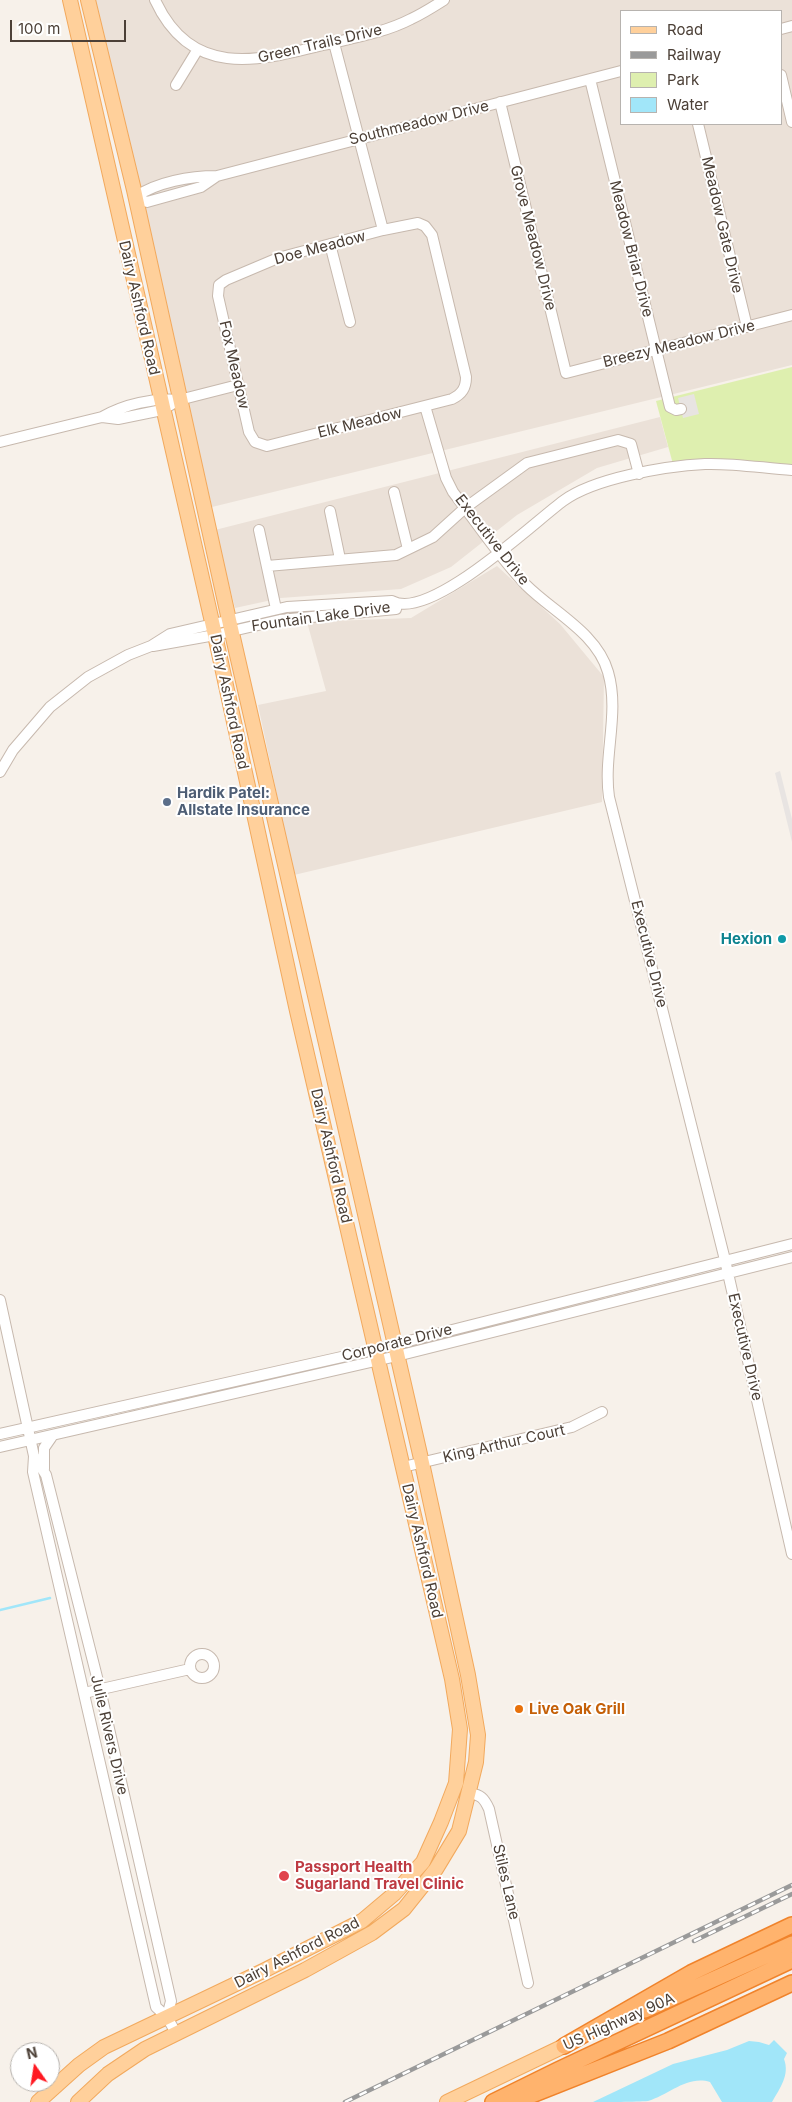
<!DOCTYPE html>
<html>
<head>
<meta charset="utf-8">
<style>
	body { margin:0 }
	#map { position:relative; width:792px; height:2102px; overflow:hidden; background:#f7f1ea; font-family:Inter,sans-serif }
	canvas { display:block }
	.legend { position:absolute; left:620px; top:10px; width:162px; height:115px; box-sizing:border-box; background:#fff; border:1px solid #b7b3af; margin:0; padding:6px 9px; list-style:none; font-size:15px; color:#4c4037 }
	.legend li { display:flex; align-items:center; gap:10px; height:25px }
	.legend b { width:25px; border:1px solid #b7b3af }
	.north { position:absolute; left:10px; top:2042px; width:50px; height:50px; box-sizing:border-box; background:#fff; border:1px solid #b7b3af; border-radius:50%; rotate:347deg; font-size:14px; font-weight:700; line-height:20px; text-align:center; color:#4c4037 }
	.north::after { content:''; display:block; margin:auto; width:18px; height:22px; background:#ff1922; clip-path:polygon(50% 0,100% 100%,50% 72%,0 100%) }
	.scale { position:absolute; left:10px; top:20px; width:116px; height:22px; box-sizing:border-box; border:2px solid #4c4037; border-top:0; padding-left:6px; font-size:15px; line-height:18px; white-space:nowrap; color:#4c4037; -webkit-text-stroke:4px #fff; paint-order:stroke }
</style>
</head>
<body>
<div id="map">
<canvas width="792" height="2102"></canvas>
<ul class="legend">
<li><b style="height:6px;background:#ffd09b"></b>Road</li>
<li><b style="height:6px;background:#9a9a9a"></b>Railway</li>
<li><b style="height:14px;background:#deefaf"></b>Park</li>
<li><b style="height:14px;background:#a1e6f9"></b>Water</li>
</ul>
<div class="north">N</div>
<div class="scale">100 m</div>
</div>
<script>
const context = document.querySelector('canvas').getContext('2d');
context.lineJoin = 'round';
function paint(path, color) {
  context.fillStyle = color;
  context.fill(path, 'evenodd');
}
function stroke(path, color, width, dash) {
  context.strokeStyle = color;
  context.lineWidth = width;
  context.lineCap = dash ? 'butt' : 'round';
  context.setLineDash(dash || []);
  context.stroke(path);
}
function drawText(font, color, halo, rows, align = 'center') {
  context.font = font + ' Inter,sans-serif';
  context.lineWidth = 4;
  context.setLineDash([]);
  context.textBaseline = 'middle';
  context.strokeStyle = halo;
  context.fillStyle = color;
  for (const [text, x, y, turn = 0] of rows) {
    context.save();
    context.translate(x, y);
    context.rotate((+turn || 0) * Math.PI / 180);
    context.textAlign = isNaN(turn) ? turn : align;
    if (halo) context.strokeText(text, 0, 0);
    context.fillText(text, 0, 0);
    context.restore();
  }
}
paint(new Path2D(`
	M95 0H792V365L212 507ZM621 11H781V124H621Z
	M660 417 668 447 597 468 517 515 451 567 401 589 281 598 235 608 215 530Z
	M497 566 560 624 604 677 602 802 294 875 258 705 326 691 307 622 411 618Z`), '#ebe1d8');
paint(new Path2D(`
	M792 367V470L674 468 656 401Z`), '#deefaf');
paint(new Path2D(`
	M694 394 699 414 683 418 678 398Z
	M780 771 792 819V842L775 773Z`), '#e8e4e2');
paint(new Path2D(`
	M774 2040 787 2053 784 2059C790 2075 780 2088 772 2102H722L710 2082C687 2075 669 2095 648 2101 636 2102 606 2102 593 2102L673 2064 727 2050 749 2041 759 2042 769 2045Z`), '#a1e6f9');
stroke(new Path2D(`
	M0 1610 50 1598`), '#a1e6f9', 2.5);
const minor = new Path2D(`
	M155 0C191 78 256 62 323 45 352 38 384 33 411 19 422 14 433 7 444 0
	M781 29 792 26
	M334 43 383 230
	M781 75 792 122
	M590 79 670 407 676 410 681 409
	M176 85 198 49
	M500 102 566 373 792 315
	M698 124 747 327
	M135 197C157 182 190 176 217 176L621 71
	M135 197 147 202 201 187 217 176
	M418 223 425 226 432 235 466 377C466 388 462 394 452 399L267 446 255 442 249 432 218 296 219 285 226 280 278 258 383 230Z
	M330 244 350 322
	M425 406 446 478 453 492C477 523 499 557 526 585 553 612 597 633 608 672 620 713 603 755 609 797L725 1260 792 1554
	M102 417 118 419 162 410 179 400 238 385
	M0 442 102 417C125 404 153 398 179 400
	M394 492 408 549
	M330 511 340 559
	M259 530 276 609
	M267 566 396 555 433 537 465 508 527 463 618 440 631 444 639 474
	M153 646 215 635 280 620 396 609 397 604
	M0 772 13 750 50 707 88 677 128 655 151 646 170 634 287 607 392 601C429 622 532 524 563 501 594 478 666 466 705 464 733 463 763 468 792 470
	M0 1300 34 1456 33 1472 156 2007 167 2017 176 2033
	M0 1434 377 1349 792 1244
	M0 1447 397 1356 792 1257
	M34 1456 46 1475 100 1689 171 2001 167 2017
	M403 1467 572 1427 602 1412
	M44 1469V1448L53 1435
	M190 1666a12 12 0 1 1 24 0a12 12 0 1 1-24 0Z
	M84 1693 190 1669
	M469 1793C481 1795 484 1798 489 1809L528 1983`);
const major = new Path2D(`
	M38 2102 79 2065 104 2047 263 1971 362 1921 394 1894 423 1862 441 1822 456 1783 460 1729 452 1679 297 1011 215 635 70 0
	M78 2102 108 2074 145 2049 305 1970 372 1933 404 1909 436 1869 459 1831 476 1762 478 1735 468 1675 422 1463 229 620 134 190 88 0
	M447 2102 564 2046`);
const highway = new Path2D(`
	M645 2010 792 1944
	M564 2046 691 1973 792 1925
	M493 2102 558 2070 792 1960
	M514 2102 668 2041 792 1983`);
stroke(minor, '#c7b9ae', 12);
stroke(major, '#f2a95d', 16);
stroke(highway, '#f0832b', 18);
stroke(minor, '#fff', 10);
stroke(major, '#ffd09b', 14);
stroke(highway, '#ffb36d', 15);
const rail = new Path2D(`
	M694 1941 792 1894
	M345 2102 792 1885`);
stroke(rail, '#9a9a9a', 4.5);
stroke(rail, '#fff', 2.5, [8]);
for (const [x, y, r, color] of [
	[167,802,5,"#5c6f8a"],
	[782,939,5,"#0f9aa8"],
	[519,1709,5,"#e8710a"],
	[284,1876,6,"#e0444e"]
]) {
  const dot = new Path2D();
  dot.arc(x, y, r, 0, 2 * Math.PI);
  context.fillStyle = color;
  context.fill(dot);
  stroke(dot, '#fff', 2);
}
drawText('15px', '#4c4037', '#fff', [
	["Green Trails Drive",320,44,-13],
	["Southmeadow Drive",419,123,-14],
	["Meadow Gate Drive",722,225,77],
	["Grove Meadow Drive",533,238,76],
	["Doe Meadow",320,248,-15],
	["Meadow Briar Drive",631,249,76],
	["Dairy Ashford Road",139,308,77],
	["Breezy Meadow Drive",679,344,-14],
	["Fox Meadow",234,365,77],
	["Elk Meadow",360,423,-14],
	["Executive Drive",492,540,52],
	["Fountain Lake Drive",321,617,-8],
	["Dairy Ashford Road",229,702,78],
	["Executive Drive",649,954,76],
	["Dairy Ashford Road",331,1156,77],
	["Corporate Drive",397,1343,-14],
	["Executive Drive",745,1347,77],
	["King Arthur Court",504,1444,-13],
	["Dairy Ashford Road",422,1551,77],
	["Julie Rivers Drive",109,1735,77],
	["Stiles Lane",506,1882,77],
	["Dairy Ashford Road",297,1953,-27],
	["US Highway 90A",619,2022,-24]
]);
drawText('bold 15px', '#4e5e75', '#fff', [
	["Hardik Patel:",177,793],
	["Allstate Insurance",177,810]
], 'left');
drawText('bold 15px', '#0d838f', '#fff', [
	["Hexion",772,939]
], 'right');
drawText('bold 15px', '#c56008', '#fff', [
	["Live Oak Grill",529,1709]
], 'left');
drawText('bold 15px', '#be3a42', '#fff', [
	["Passport Health",295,1867],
	["Sugarland Travel Clinic",295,1884]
], 'left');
</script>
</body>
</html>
